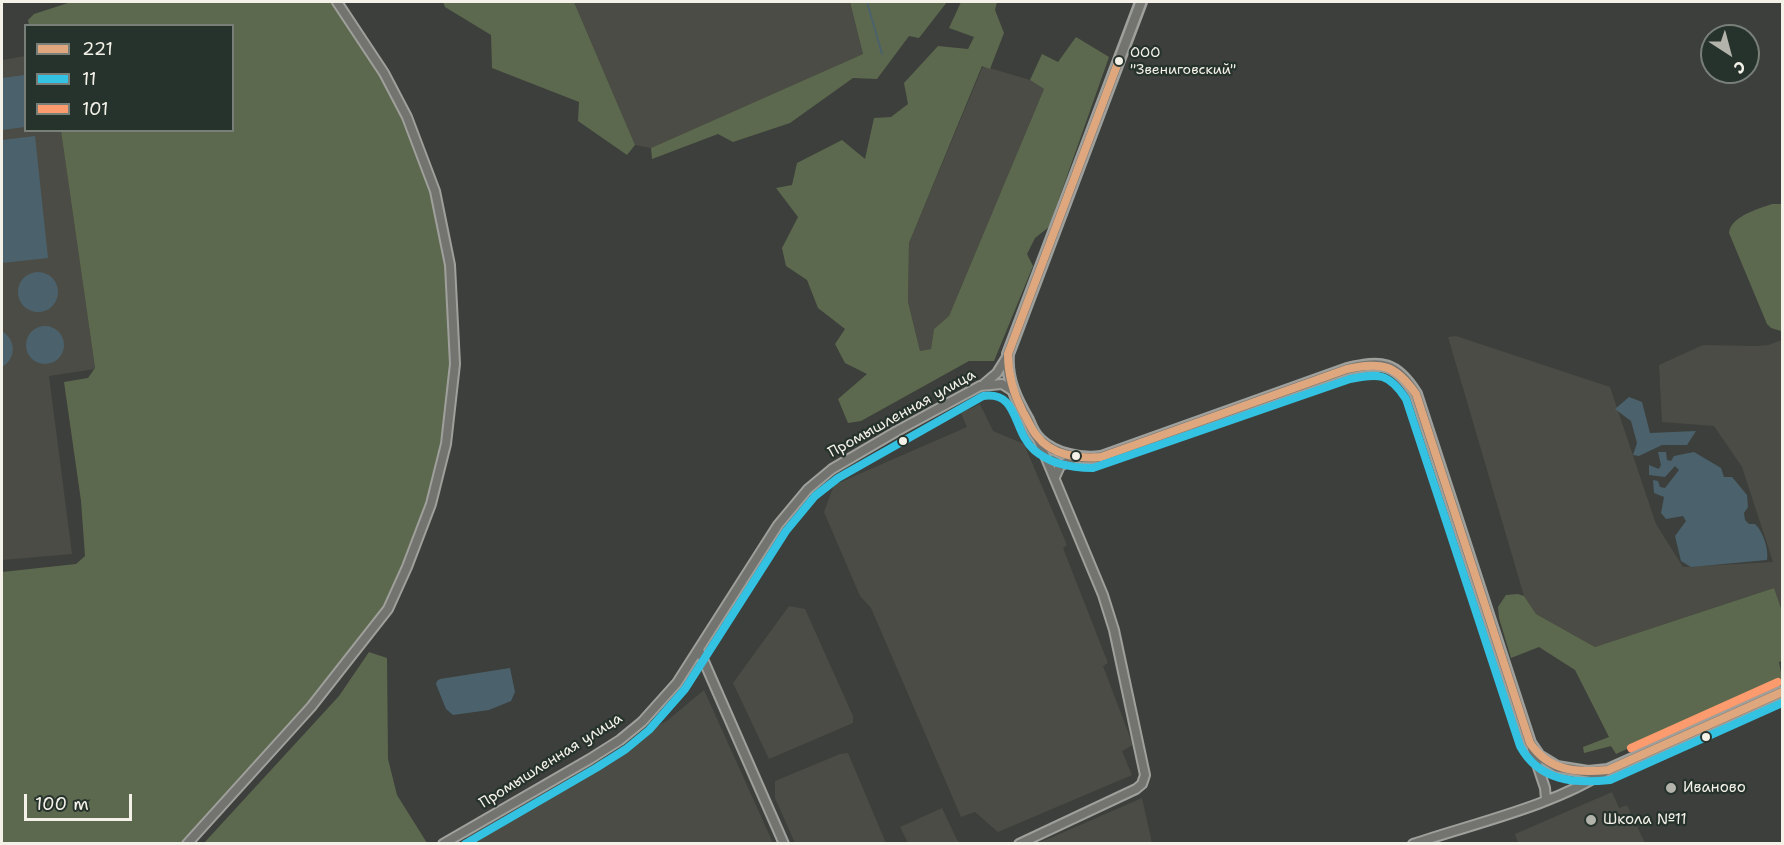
<!DOCTYPE html>
<html>
<head>
<meta charset="utf-8">
<style>
	body { margin:0 }
	#map { position:relative; width:1784px; height:845px; overflow:hidden; background:#3c3f3b; font-family:"Shantell Sans",sans-serif }
	canvas { display:block }
	.frame { position:absolute; inset:0; border:3px solid #f4f1e8; pointer-events:none }
	.legend { position:absolute; left:24px; top:24px; width:210px; height:108px; box-sizing:border-box; background:#26332d; border:2px solid #787f78; margin:0; padding:8px 10px; list-style:none; font-size:18px; color:#f4f1e8 }
	.legend li { display:flex; align-items:center; gap:12px; height:30px }
	.legend b { width:30px; border:2px solid #787f78 }
	.north { position:absolute; left:1700px; top:24px; width:60px; height:60px; box-sizing:border-box; background:#26332d; border:2px solid #787f78; border-radius:50%; rotate:144deg; font-size:16px; font-weight:700; line-height:24px; text-align:center; color:#f4f1e8 }
	.north::after { content:''; display:block; margin:auto; width:21px; height:27px; background:#b4b3ab; clip-path:polygon(50% 0,100% 100%,50% 72%,0 100%) }
	.scale { position:absolute; left:24px; top:794px; width:108px; height:27px; box-sizing:border-box; border:3px solid #f4f1e8; border-top:0; padding-left:8px; font-size:18px; line-height:21px; white-space:nowrap; color:#f4f1e8; -webkit-text-stroke:4px #26332d; paint-order:stroke }
</style>
</head>
<body>
<div id="map">
<canvas width="1784" height="845"></canvas>
<div class="frame"></div>
<ul class="legend">
<li><b style="height:8px;background:#dfa77e"></b>221</li>
<li><b style="height:8px;background:#33c2e2"></b>11</li>
<li><b style="height:8px;background:#fc9b6d"></b>101</li>
</ul>
<div class="north">С</div>
<div class="scale">100 m</div>
</div>
<script>
const context = document.querySelector('canvas').getContext('2d');
context.lineJoin = 'round';
function paint(path, color) {
  context.fillStyle = color;
  context.fill(path, 'evenodd');
}
function stroke(path, color, width, dash) {
  context.strokeStyle = color;
  context.lineWidth = width;
  context.lineCap = dash ? 'butt' : 'round';
  context.setLineDash(dash || []);
  context.stroke(path);
}
function drawText(font, color, halo, rows, align = 'center') {
  context.font = font + ' "Shantell Sans",sans-serif';
  context.lineWidth = 4.5;
  context.setLineDash([]);
  context.textBaseline = 'middle';
  context.strokeStyle = halo;
  context.fillStyle = color;
  for (const [text, x, y, turn = 0] of rows) {
    context.save();
    context.translate(x, y);
    context.rotate((+turn || 0) * Math.PI / 180);
    context.textAlign = isNaN(turn) ? turn : align;
    if (halo) context.strokeText(text, 0, 0);
    context.fillText(text, 0, 0);
    context.restore();
  }
}
paint(new Path2D(`
	M574 2H850L863 54 651 148 635 145Z
	M25 56 26 130 61 131 95 369 49 376 72 554 2 560V60Z
	M983 66 1030 80 1044 89 949 316 934 329 931 349 920 351 908 302 909 243Z
	M1456 336 1610 387 1656 524 1683 567 1773 562 1742 467 1714 426 1662 422 1659 365 1703 345 1757 346 1768 345 1782 340V611L1774 588 1595 647 1536 614 1524 596 1448 337Z
	M980 404 993 431 1024 444 1067 545 1063 548 1108 663 1103 666 1133 745 1122 751 1132 775 998 832 975 812 961 817 871 608 860 596 824 512 834 485 967 427 961 413Z
	M789 606 805 609 853 716V723L769 759 733 683Z
	M704 690 773 843 469 844 466 835 598 759 608 758 630 742 668 720Z
	M848 753 886 843H795L775 798V781L840 754Z
	M1612 792 1619 808 1627 805 1645 843H1518L1515 834Z
	M1142 798 1152 843H1037L1048 839Z
	M942 808 957 840 961 843H908L900 827Z`), '#4b4c45');
paint(new Path2D(`
	M71 2H337L407 117 435 191 450 265 455 364 446 444 431 504 388 609 311 707 187 843 2 844V572L76 564 85 556 81 501 64 382 88 378 95 368 61 131 232 130V26H29L28 20 34 14Z
	M443 2H574L635 145 627 155 578 121 579 102 492 68 491 35 445 7Z
	M850 2H947L919 38 909 36 877 79 853 78 790 123 733 142 718 134 652 159 651 148 863 54Z
	M961 2H997L995 10 1004 33 990 69 982 66 909 243 908 302 920 351 931 349 934 329 949 316 1044 89 1030 80 1042 54 1058 62 1076 37 1109 57 1049 227 1035 238 1027 254 1033 266 994 361H969L861 421 848 423 838 399 867 374 845 363 835 344 845 329 818 308 807 280 786 266 782 248 798 217 776 188 792 185 797 163 842 140 865 159 874 118 891 117 908 104 904 83 938 46 968 49 974 37 949 28Z
	M1772 204H1782L1781 331 1771 328 1767 324 1729 233C1731 216 1758 209 1772 204Z
	M756 570 758 574 726 623 723 622V618L752 572Z
	M1774 588 1782 611V661L1779 662 1782 678 1616 754 1611 746 1584 753 1583 747 1609 737 1575 670 1539 647 1511 658 1499 618 1498 607 1506 595 1518 594 1524 596 1536 614 1595 647Z
	M369 652 387 658 388 759 397 795 427 843H204L339 696Z`), '#5d694e');
paint(new Path2D(`
	M25 75V127L2 130V78Z
	M35 136 48 258 2 263V140Z
	M18 292a20 20 0 1 1 40 0a20 20 0 1 1-40 0Z
	M26 345a19 19 0 1 1 38 0a19 19 0 1 1-38 0Z
	M2 331C16 340 17 358 2 367Z
	M1629 397 1642 402 1650 433 1696 431 1687 445H1662L1639 456 1633 455 1637 443 1631 421 1615 409Z
	M1658 452H1666L1667 460 1671 461 1674 456 1694 452 1721 468 1724 477H1732L1747 495 1748 507 1744 513 1745 520 1749 524H1755C1763 531 1769 550 1767 560L1691 567 1681 561 1675 536 1686 521 1683 516 1666 519 1661 513 1664 497 1654 493 1653 480 1658 481 1660 487 1665 488 1679 470 1675 466 1665 477 1649 475V465L1659 469 1661 465Z
	M510 668 515 692 511 701 489 710 453 715 446 709 436 684 437 681 440 679Z`), '#4b626c');
stroke(new Path2D(`
	M867 2 882 54`), '#4b626c', 2);
const minor = new Path2D(`
	M984 384 997 373 1007 357
	M1055 477 1060 466 1076 457
	M699 650 784 844
	M1532 749 1545 788 1546 799
	M187 844 311 707 388 609 407 567 431 504 446 444 455 364 450 265 435 191 407 117 384 73 337 2
	M443 844 590 759 620 740 642 722 677 683 778 525 808 489 832 469 897 431 980 386 1002 384 1013 391
	M1019 844 1136 789 1142 784 1145 775 1114 630 1103 595 1038 439
	M1413 844C1475 823 1553 806 1608 770`);
const tertiary = new Path2D(`
	M1141 2 1008 354C1006 379 1016 399 1028 420 1031 427 1034 435 1040 440 1055 454 1081 460 1101 457L1347 369C1382 361 1396 362 1416 394L1530 743 1539 756 1557 767 1588 772 1608 770 1782 692`);
stroke(minor, '#9fa09c', 12);
stroke(tertiary, '#9fa09c', 14);
stroke(minor, '#737470', 8);
stroke(tertiary, '#737470', 9);
stroke(new Path2D(`
	M1119 60 1008 354C1008 375 1013 393 1023 412 1028 420 1031 429 1037 436 1051 455 1079 459 1101 457L1347 369C1382 362 1395 364 1416 394L1530 743C1549 771 1576 773 1608 770L1782 692`), '#dfa77e', 8);
stroke(new Path2D(`
	M465 844 596 768 626 749 649 730 685 689 786 531 815 496 838 478 983 396C1019 391 1012 430 1034 450 1050 464 1072 468 1093 468L1350 379C1379 373 1389 373 1406 399L1520 746C1539 781 1574 784 1610 780L1782 703`), '#33c2e2', 8);
stroke(new Path2D(`
	M1631 748 1778 682`), '#fc9b6d', 8);
for (const [x, y, r, color] of [
	[1119,61,5,"#f4f1e8"],
	[903,441,5,"#f4f1e8"],
	[1076,456,5,"#f4f1e8"],
	[1706,737,5,"#f4f1e8"],
	[1671,788,6,"#b4b3ab"],
	[1591,820,6,"#b4b3ab"]
]) {
  const dot = new Path2D();
  dot.arc(x, y, r, 0, 2 * Math.PI);
  context.fillStyle = color;
  context.fill(dot);
  stroke(dot, '#26332d', 2);
}
drawText('14px', '#f4f1e8', '#26332d', [
	["ООО",1130,53],
	["\"Звениговский\"",1130,70]
], 'left');
drawText('15px', '#f4f1e8', '#26332d', [
	["Промышленная улица",902,414,-29],
	["Промышленная улица",551,761,-32]
]);
drawText('15px', '#f4f1e8', '#26332d', [
	["Иваново",1683,788],
	["Школа №11",1603,820]
], 'left');
</script>
</body>
</html>
